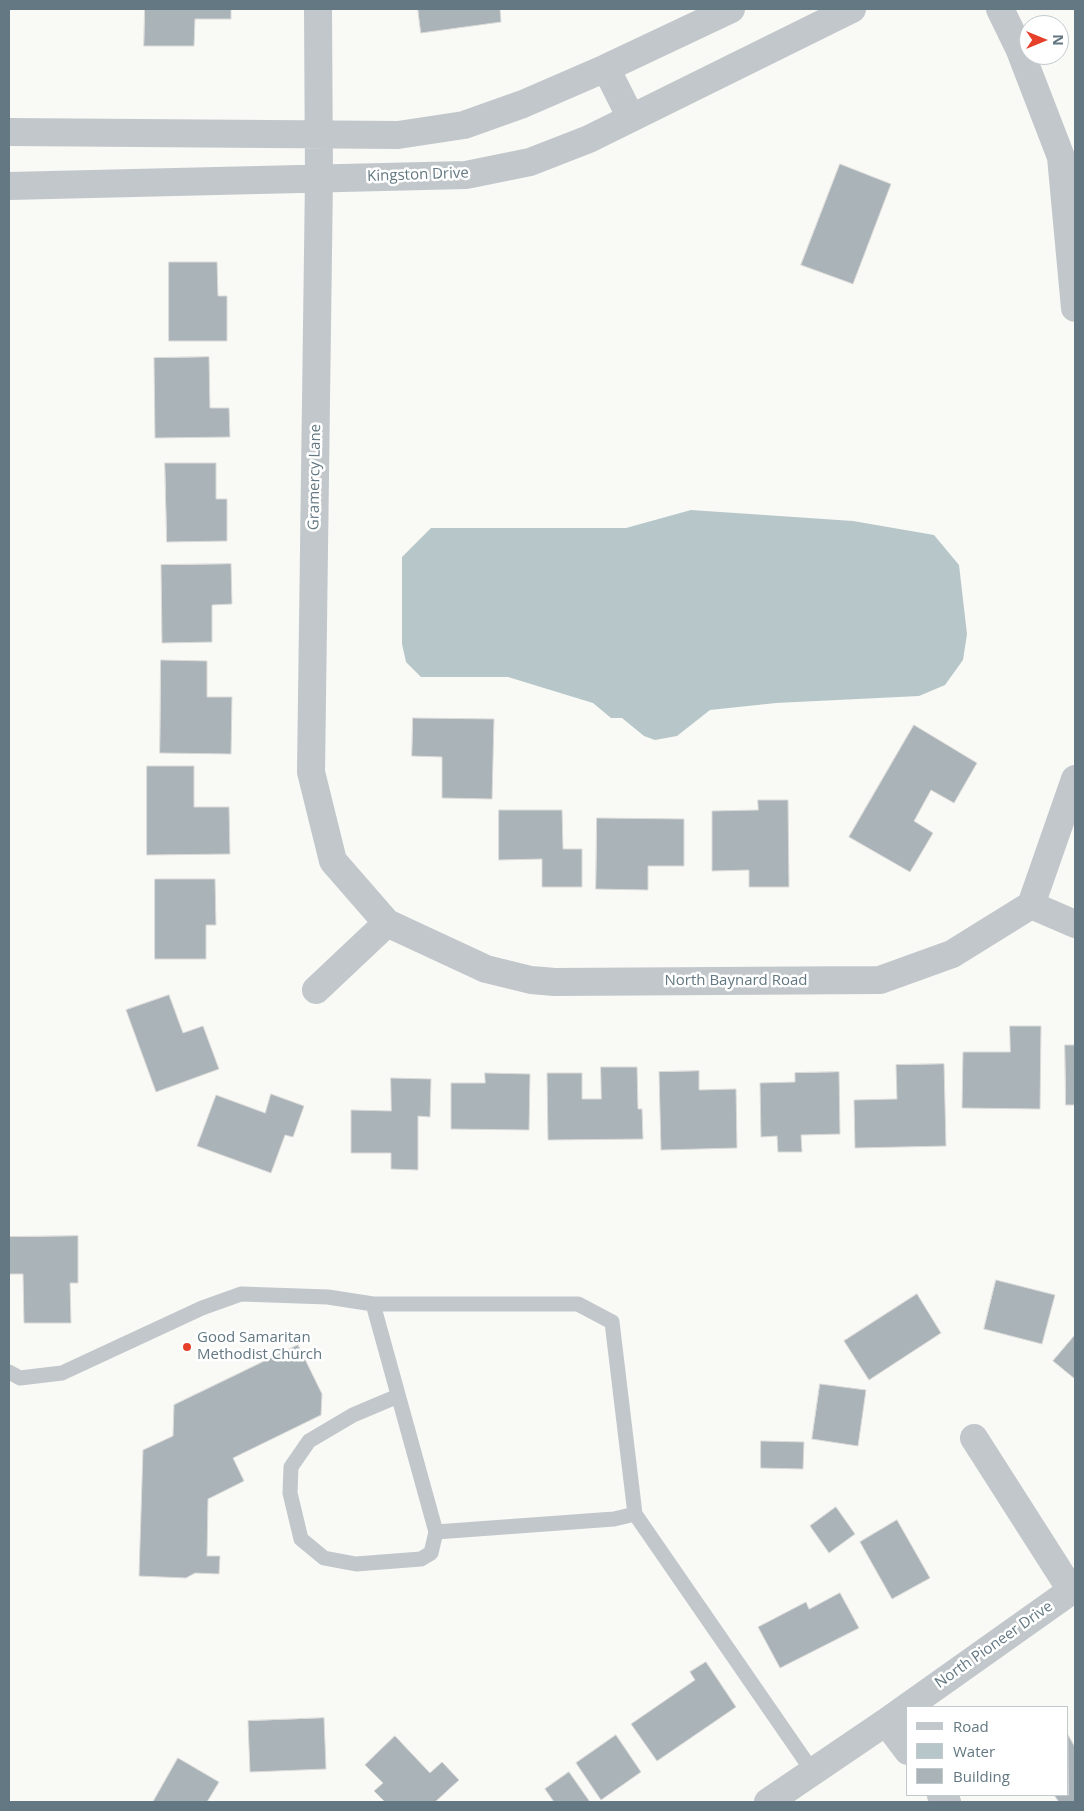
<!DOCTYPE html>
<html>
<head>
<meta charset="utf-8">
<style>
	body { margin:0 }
	#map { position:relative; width:1084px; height:1811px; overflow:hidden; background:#f9f9f6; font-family:"Open Sans",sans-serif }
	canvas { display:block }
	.frame { position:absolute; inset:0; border:10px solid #637882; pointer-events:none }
	.legend { position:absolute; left:906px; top:1706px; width:162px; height:90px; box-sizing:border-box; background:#fff; border:1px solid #c1c9cd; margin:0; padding:6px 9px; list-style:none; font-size:15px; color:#637882 }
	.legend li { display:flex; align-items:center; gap:10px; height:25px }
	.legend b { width:25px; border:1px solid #c1c9cd }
	.north { position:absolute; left:1019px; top:15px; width:50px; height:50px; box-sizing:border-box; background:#fff; border:1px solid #c1c9cd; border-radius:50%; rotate:90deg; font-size:14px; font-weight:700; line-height:20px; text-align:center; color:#637882 }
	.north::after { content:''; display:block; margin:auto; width:18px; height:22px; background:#e5402a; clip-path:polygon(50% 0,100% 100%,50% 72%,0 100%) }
</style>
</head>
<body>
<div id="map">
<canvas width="1084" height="1811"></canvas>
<div class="frame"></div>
<ul class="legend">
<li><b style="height:6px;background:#c1c7ca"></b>Road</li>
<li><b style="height:14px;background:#b7c7c9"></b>Water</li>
<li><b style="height:14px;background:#a9b3b8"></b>Building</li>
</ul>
<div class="north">N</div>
</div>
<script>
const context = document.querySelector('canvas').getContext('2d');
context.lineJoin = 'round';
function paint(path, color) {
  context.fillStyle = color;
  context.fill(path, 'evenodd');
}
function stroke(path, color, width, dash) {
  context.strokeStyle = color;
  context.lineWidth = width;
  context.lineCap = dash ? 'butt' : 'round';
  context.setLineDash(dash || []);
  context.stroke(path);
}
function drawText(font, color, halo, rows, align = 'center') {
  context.font = font + ' "Open Sans",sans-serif';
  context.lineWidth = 5;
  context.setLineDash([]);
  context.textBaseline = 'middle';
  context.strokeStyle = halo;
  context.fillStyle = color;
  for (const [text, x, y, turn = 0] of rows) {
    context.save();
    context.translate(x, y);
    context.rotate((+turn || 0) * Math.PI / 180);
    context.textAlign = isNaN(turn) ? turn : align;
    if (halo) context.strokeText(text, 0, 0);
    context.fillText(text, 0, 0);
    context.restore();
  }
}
paint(new Path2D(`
	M691 510 853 521 934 535 959 565 967 634 963 660 945 685 919 696 776 703 710 710 677 736 655 740 644 736 622 718H611L593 703 508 677H421L406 662 402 644V557L431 528H626Z`), '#b7c7c9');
const building = new Path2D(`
	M145 9H231V19H195L194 46H144Z
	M418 9H500L501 22 421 33Z
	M840 164 891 184 853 284 801 265Z
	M169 262H217L218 296H227V341H169Z
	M209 357 210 408H229L230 437 155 438 154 358Z
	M165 463H216V499H227V541L167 542Z
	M231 564 232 604 212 605V642L162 643 161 565Z
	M161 660 207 661V697H232L231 754 160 753Z
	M413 718 494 719 492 799 442 798V757L412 756Z
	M914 725 977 763 954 803 931 790 914 821 933 833 910 872 849 837Z
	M147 766H194V807H229L230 854 147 855Z
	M758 800H788L789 887H749V870L712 871V811L758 810Z
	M499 810H562L563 849H582V887H542V859L499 860Z
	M597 818 684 819V866H648V890L596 889Z
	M155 879H215L216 925H206V959H155Z
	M169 995 183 1033 203 1026 219 1069 156 1092 126 1010Z
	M1010 1026H1041L1040 1109 962 1108 963 1052H1010Z
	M1065 1045H1075V1105H1066Z
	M944 1064 946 1146 855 1148 854 1100 897 1099 896 1065Z
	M601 1067H637L638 1109H642L643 1139 548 1140 547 1073H582V1099H601Z
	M699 1071V1090L736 1089 737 1148 661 1150 659 1072Z
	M839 1072 840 1134 801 1135 802 1152H778L777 1136 761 1137 760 1083 795 1082V1073Z
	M485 1073 530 1074 529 1130 451 1129V1083H485Z
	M391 1078 431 1079 430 1117 418 1116V1170L391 1169V1153H351V1110L391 1111Z
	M271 1094 304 1106 293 1137 285 1135 271 1173 197 1146 216 1095 265 1113Z
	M78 1236V1283H70L71 1323H24L23 1274H9V1237Z
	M996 1280 1055 1295 1042 1344 984 1329Z
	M917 1294 941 1333 869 1380 844 1341Z
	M1075 1335V1379L1053 1361Z
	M298 1345 322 1394 321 1415 233 1458 244 1481 208 1499 207 1556H220L219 1574 195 1573 186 1578 139 1576 143 1450 173 1436 174 1405Z
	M820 1384 866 1390 858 1446 812 1439Z
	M761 1441 804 1442 803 1469 761 1468Z
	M836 1507 855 1534 829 1553 810 1526Z
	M897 1520 930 1578 892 1599 860 1542Z
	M840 1593 859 1628 780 1668 758 1627 806 1602 809 1609Z
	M706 1662 736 1707 657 1761 631 1724 695 1680 690 1672Z
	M324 1718 326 1769 250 1772 248 1721Z
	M616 1735 641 1772 601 1800 576 1763Z
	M1068 1735 1075 1747V1802H1059L1054 1795H1068Z
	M395 1736 430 1773 442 1762 459 1780 435 1802H385L374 1791 383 1783 365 1765Z
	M178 1758 219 1782 207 1802H153Z
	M569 1772 590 1802H554L545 1789Z`);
paint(building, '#a9b3b8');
stroke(building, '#dbdad8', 1);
stroke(new Path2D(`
	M373 1304 436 1532 431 1553 421 1559 356 1564 324 1558 301 1539 290 1493 291 1467 309 1441 353 1415 398 1396
	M9 1372 20 1378 62 1373 202 1308 241 1294 328 1297 373 1304H578L612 1322 635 1514 813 1772
	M436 1532 614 1519 635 1514`), '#c1c7ca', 15);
stroke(new Path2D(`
	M318 9 319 178 311 772 333 861 387 923 486 969 531 980 555 982 880 980 952 954 1031 905
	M1000 9 1019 48 1061 157 1075 308
	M606 68 631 118
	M9 132 398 135 464 125 523 104 606 68 731 9
	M9 186 466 175 530 162 589 139 852 9
	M1031 905 1075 779
	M1031 905 1075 924
	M316 990 387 923
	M974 1438 1071 1590
	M886 1722 908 1751
	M941 1795 947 1802
	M768 1802 886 1722 1075 1588`), '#c1c7ca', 28);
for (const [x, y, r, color] of [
	[187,1347,5,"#e5402a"]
]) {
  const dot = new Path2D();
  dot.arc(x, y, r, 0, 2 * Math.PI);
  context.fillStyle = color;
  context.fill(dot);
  stroke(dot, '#fff', 2);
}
drawText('15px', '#637882', '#fff', [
	["Kingston Drive",418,175,-2],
	["Gramercy Lane",315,477,-89],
	["North Baynard Road",736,981],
	["North Pioneer Drive",994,1645,-35]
]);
drawText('15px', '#637882', '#fff', [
	["Good Samaritan",197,1338],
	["Methodist Church",197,1355]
], 'left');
</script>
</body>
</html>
